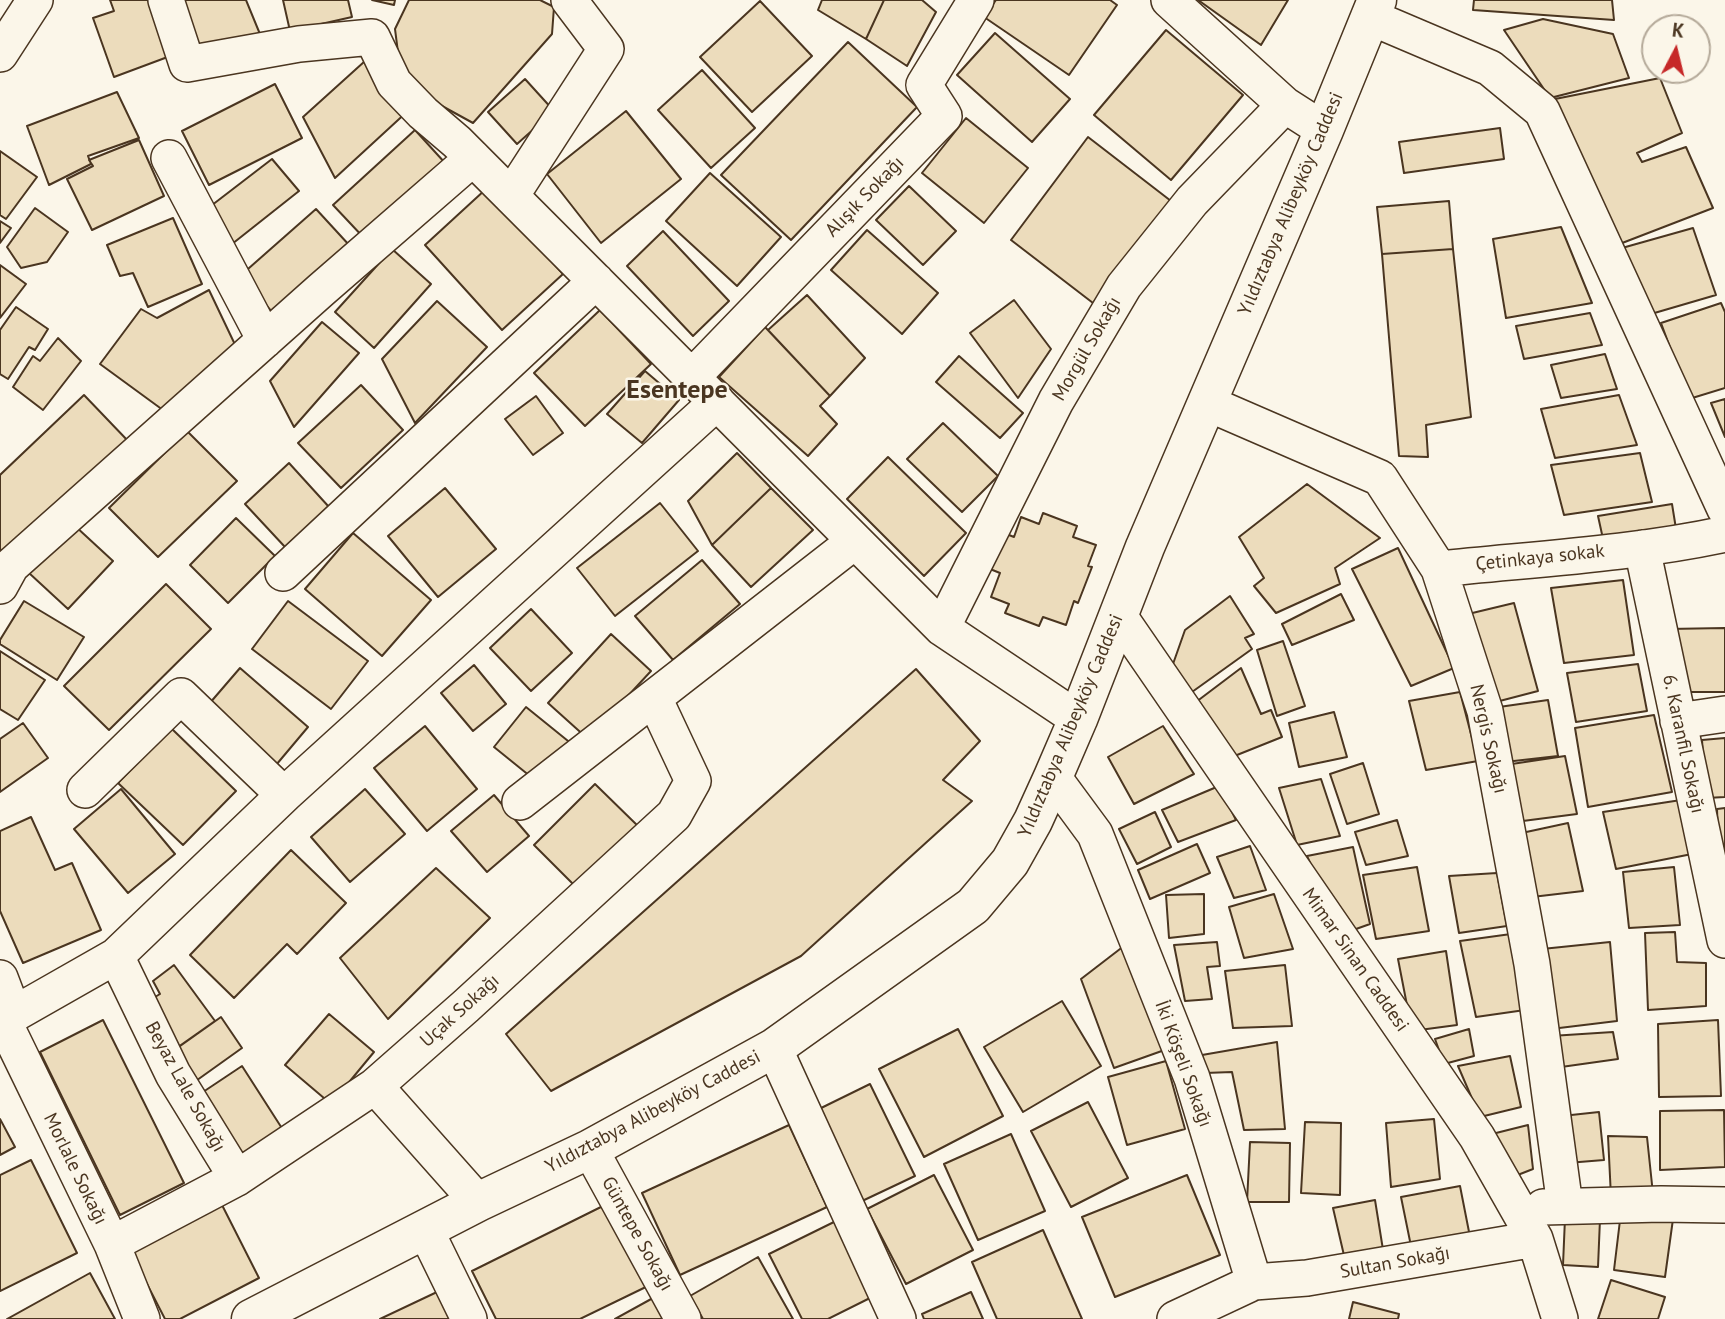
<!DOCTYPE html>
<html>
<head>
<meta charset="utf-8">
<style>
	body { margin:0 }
	#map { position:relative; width:1725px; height:1319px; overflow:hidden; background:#fbf6e9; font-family:"PT Sans",sans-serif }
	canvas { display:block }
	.north { position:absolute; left:1641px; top:14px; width:70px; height:70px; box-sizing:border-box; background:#fbf6e9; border:2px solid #b4a999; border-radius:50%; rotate:7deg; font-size:19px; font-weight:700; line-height:28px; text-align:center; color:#4a3520 }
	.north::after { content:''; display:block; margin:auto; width:24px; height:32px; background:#c62828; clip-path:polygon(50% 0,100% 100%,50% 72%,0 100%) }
</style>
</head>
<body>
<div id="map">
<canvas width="1725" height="1319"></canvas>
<div class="north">K</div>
</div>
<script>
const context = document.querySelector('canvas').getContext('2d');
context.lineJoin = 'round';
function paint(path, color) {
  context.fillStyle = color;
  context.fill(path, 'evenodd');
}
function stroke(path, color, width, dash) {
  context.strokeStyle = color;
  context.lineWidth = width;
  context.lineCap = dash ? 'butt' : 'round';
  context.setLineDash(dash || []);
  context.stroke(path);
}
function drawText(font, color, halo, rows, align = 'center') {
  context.font = font + ' "PT Sans",sans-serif';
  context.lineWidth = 5;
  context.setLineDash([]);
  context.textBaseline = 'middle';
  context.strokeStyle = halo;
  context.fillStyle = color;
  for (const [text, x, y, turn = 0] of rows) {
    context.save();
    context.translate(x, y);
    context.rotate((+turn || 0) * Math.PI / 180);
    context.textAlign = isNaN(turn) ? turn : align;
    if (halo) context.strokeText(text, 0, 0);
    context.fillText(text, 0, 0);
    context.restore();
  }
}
const building = new Path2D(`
	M110 0H148L173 55 114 77 93 18 114 11Z
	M177 0H246L262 39 199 56Z
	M283 0H348L352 17 290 31Z
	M372 0H395L394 5Z
	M409 0H540L554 7 552 34 473 123 402 84 395 29Z
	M822 0H884L866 39 818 10Z
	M884 0H922L936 12 907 66 866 39Z
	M996 0H1110L1117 5 1069 75 984 17Z
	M1198 0H1288L1261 45Z
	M1474 0H1612L1614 20 1473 10Z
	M760 1 812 56 752 112 700 57Z
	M1543 19 1613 34 1629 78 1550 98 1504 30Z
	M1166 30 1243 95 1171 180 1094 115Z
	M995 33 1070 99 1032 142 957 75Z
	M848 42 917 107 791 240 721 175Z
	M365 61 410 109 335 178 303 117Z
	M702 70 755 128 711 168 658 110Z
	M1660 78 1682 133 1637 153 1642 162 1686 147 1713 208 1617 245 1555 99Z
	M525 79 554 111 517 144 488 112Z
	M275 84 302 138 209 185 182 131Z
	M117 92 139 138 88 156 91 164 49 185 27 126Z
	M626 111 681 179 601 243 547 174Z
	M966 118 1028 168 984 223 922 173Z
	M1500 128 1504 159 1404 173 1399 142Z
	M415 130 446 164 365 239 333 205Z
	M1088 137 1171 201 1093 303 1011 240Z
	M139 140 164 196 92 230 67 179 93 166 89 160Z
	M0 151 37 177 6 219 0 215Z
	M272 159 299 191 227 248 203 212Z
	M710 173 781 237 737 286 666 221Z
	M909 186 956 231 923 265 876 220Z
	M486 189 563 274 502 330 425 245Z
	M1449 201 1453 249 1382 254 1377 207Z
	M35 208 68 232 47 262 21 268 7 247Z
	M316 209 350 246 273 313 240 276Z
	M173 218 202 284 148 307 133 273 120 276 107 245Z
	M0 221 11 228 0 243Z
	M1561 227 1592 303 1506 318 1493 239Z
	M1693 228 1716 295 1651 314 1622 248Z
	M867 230 938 293 902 334 831 270Z
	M663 231 729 301 693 336 627 266Z
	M392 249 431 284 374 348 335 312Z
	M1453 249 1471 417 1426 425 1428 457 1399 456 1382 254Z
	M0 265 26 284 0 318Z
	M209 290 239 353 167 413 100 364 141 309 157 318Z
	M807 295 865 358 830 396 768 330Z
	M1014 300 1051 349 1018 398 970 333Z
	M437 301 487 347 415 423 382 359Z
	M1721 303 1725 312V388L1689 399 1661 323Z
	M16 307 48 329 35 350 29 347 8 379 0 374V330Z
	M600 310 651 364 585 426 534 373Z
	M1590 313 1602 345 1524 359 1516 326Z
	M322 322 359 353 294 427 270 381Z
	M765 327 830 396 820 406 837 424 808 456 719 377Z
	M58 338 81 361 43 410 13 387 33 356 40 361Z
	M1605 354 1617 389 1561 398 1551 365Z
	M959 356 1023 413 1000 438 936 382Z
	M645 371 679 400 642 443 607 414Z
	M361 385 403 430 341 488 298 443Z
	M84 395 129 442 9 559 0 549V475Z
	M1619 395 1637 445 1555 458 1541 409Z
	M536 396 563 433 533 455 505 419Z
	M1725 399V437L1711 403Z
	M943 423 998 476 962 512 907 459Z
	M187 431 237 481 158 557 109 508Z
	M737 453 771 488 712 545 688 501Z
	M1640 453 1652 502 1564 515 1551 465Z
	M888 457 966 533 924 576 847 499Z
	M289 463 329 507 285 547 245 504Z
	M1307 484 1380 538 1335 568 1340 584 1276 613 1254 586 1264 578 1239 537Z
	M445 488 496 549 438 597 388 536Z
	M771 488 813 530 751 587 712 545Z
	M660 503 698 551 615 616 577 568Z
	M1672 504 1677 535 1605 548 1598 516Z
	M1043 513 1077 526 1073 537 1096 545 1088 566 1092 567 1078 603 1074 601 1066 625 1043 617 1039 626 1005 613 1009 604 991 597 1000 573 990 569 1004 533 1014 537 1021 517 1039 524Z
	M236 518 275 556 228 603 190 565Z
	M74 525 113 561 68 609 29 573Z
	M353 533 431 600 382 656 305 589Z
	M1398 548 1454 668 1411 686 1352 569Z
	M702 560 740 604 673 660 635 616Z
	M1623 580 1634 655 1564 663 1551 588Z
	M166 584 211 629 109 730 64 686Z
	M1341 594 1354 620 1292 645 1282 624Z
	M1230 596 1254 634 1245 638 1252 649 1192 692 1173 664 1185 630Z
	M24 601 84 637 57 680 0 644V640Z
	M288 601 368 661 331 709 252 649Z
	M1514 603 1538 691 1492 703 1464 615Z
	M531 609 572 653 531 691 490 648Z
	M1725 628V692H1685L1668 629Z
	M611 634 651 671 588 739 548 703Z
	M1283 641 1305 706 1277 716 1257 650Z
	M0 651 45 680 18 720 0 709Z
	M1638 664 1647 711 1576 722 1567 673Z
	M474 665 506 704 473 731 441 693Z
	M240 668 308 727 271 771 203 711Z
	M1241 668 1261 714 1271 710 1282 737 1232 757 1196 702Z
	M916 669 980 741 943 780 972 801 801 956 551 1091 506 1034Z
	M1460 692 1478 761 1426 770 1409 701Z
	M1548 700 1558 756 1505 762 1492 708Z
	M526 707 573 745 541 785 494 747Z
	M1334 712 1347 757 1299 767 1289 723Z
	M1654 715 1672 792 1588 807 1575 728Z
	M23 723 48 758 0 792V739Z
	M425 726 477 789 427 831 374 768Z
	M1163 726 1194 774 1134 804 1108 757Z
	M171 728 236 791 183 845 118 783Z
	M1725 738V797L1706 798 1702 740Z
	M1565 756 1577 814 1515 822 1505 765Z
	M1363 763 1379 814 1347 824 1330 774Z
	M1321 779 1340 836 1297 845 1279 788Z
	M595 784 640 828 578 889 534 845Z
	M1219 786 1236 820 1178 842 1162 810Z
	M121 789 175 854 128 893 74 829Z
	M365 789 405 834 350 882 311 837Z
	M494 795 529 836 487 872 451 831Z
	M1681 800 1692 854 1616 869 1603 812Z
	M1725 808V865H1719L1717 809Z
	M1155 812 1171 847 1137 864 1119 829Z
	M31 817 55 870 72 863 101 930 23 963 0 911V831Z
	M1397 820 1408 856 1366 865 1355 832Z
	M1568 823 1583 891 1532 897 1517 834Z
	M1197 844 1210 873 1150 899 1138 870Z
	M1250 846 1266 890 1234 898 1217 857Z
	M1353 847 1370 924 1342 934 1307 856Z
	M291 850 346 903 297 954 287 944 234 998 190 955Z
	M1417 867 1429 931 1376 939 1363 875Z
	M1674 867 1680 925 1629 928 1623 872Z
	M436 868 490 918 388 1019 340 958Z
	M1497 873 1507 926 1459 933 1449 876Z
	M1204 894V934L1169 938 1166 895Z
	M1274 894 1293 949 1244 958 1229 907Z
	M1675 932 1677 962 1706 963V1006L1648 1010 1645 933Z
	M1511 934 1525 1010 1476 1017 1460 941Z
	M1133 939 1173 1047 1114 1068 1081 979Z
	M1217 942 1220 966 1207 967 1212 999 1185 1001 1174 945Z
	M1610 942 1617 1021 1551 1029 1542 949Z
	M1446 951 1457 1025 1412 1031 1398 959Z
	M174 965 215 1021 171 1052 145 1003 160 994 153 981Z
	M1285 965 1292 1026 1233 1028 1225 971Z
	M1062 1001 1101 1066 1023 1112 984 1047Z
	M329 1014 374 1052 331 1104 285 1065Z
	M221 1017 242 1048 186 1088 166 1056Z
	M103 1020 184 1183 120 1215 40 1052Z
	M1718 1020 1721 1096 1659 1097 1658 1024Z
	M958 1029 1003 1116 924 1157 879 1069Z
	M1469 1029 1474 1056 1444 1064 1435 1039Z
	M1613 1032 1618 1059 1554 1068 1551 1036Z
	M1277 1042 1285 1129 1244 1130 1232 1072 1205 1073 1202 1055Z
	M1510 1056 1521 1107 1480 1117 1458 1066Z
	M1166 1061 1185 1129 1127 1145 1108 1077Z
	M242 1066 285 1133 241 1162 197 1096Z
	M870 1084 915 1176 860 1202 815 1111Z
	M1088 1102 1128 1178 1071 1207 1031 1131Z
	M1724 1110 1725 1167 1660 1170V1111Z
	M1599 1112 1604 1160 1567 1163 1562 1116Z
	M0 1119 15 1147 0 1155Z
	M1434 1119 1440 1179 1391 1187 1386 1123Z
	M1305 1122 1341 1123 1340 1195 1301 1193Z
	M789 1125 827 1207 680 1275 642 1193Z
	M1528 1125 1533 1169 1510 1178 1488 1135Z
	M1011 1134 1045 1211 978 1240 944 1164Z
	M1608 1136 1647 1137 1653 1194 1611 1197Z
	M1250 1142 1290 1143 1289 1202H1247Z
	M31 1160 77 1253 0 1291V1175Z
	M934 1175 973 1250 906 1284 867 1209Z
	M1187 1175 1220 1255 1115 1297 1082 1217Z
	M1460 1186 1471 1242 1412 1251 1401 1197Z
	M1375 1200 1384 1256 1346 1264 1333 1208Z
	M611 1202 652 1284 580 1319H496L472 1271Z
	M221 1203 259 1278 180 1319H165L130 1251Z
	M1621 1212 1673 1219 1665 1277 1614 1270Z
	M1565 1218 1600 1219 1598 1267 1563 1265Z
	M838 1220 876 1295 828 1319H802L769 1254Z
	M1043 1230 1082 1319H997L972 1262Z
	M758 1257 793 1319H703L690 1296Z
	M90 1273 115 1319H7Z
	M1611 1280 1665 1297 1658 1319H1598Z
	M437 1292 450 1319H380Z
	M971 1292 983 1319H924L922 1314Z
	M653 1298 665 1319H615Z
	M1353 1302 1399 1314 1398 1319H1349Z`);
paint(building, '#ecdcbc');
stroke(building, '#4a3520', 2);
const minor = new Path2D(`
	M166 0 187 64 299 44 372 37 394 83 423 113 457 142 942 628 1078 719
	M1169 0 1285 105 1324 130
	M1370 17 1490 68 1542 111 1725 509
	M0 54 35 0
	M169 158 265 340
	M511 196 606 49 569 0
	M692 377 944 116 924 85 976 0
	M1207 403 1380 478 1439 569 1485 711 1532 964 1565 1206
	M1642 548 1725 940
	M1439 569C1533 559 1632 554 1725 534
	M283 573 596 281
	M0 586 11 566 321 290 473 158
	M1119 616 1477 1137 1535 1239 1560 1319
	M942 628 1056 401 1124 286 1192 201 1285 105
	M1678 721 1725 714
	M1053 777 1095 834 1192 1078 1254 1282 1175 1319
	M85 790 181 696 284 795
	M520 802 855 541
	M116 956 173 1074 237 1178
	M0 978 14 1015
	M3 1020 112 1244 142 1319
	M0 1022 116 956 284 795 717 402
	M774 1048 898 1319
	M375 1086 478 1202
	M590 1149 683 1319
	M1543 1207 1661 1204 1725 1205
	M425 1229 469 1319
	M112 1244 237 1178 375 1086 466 1006 674 815 693 781 654 698
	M1254 1282 1307 1278 1535 1239`);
const secondary = new Path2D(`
	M251 1319 478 1202 590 1149 774 1048 973 906 1010 862 1033 821 1053 777 1078 719 1145 547 1324 130 1377 0`);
stroke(minor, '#4a3520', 38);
stroke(secondary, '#4a3520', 41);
stroke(minor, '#fbf6e9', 35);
stroke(secondary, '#fbf6e9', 38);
drawText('19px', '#4a3520', '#fbf6e9', [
	["Alışık Sokağı",865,197,-46],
	["Yıldıztabya Alibeyköy Caddesi",1291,204,-67],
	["Morgül Sokağı",1087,349,-60],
	["Çetinkaya sokak",1540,558,-6],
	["Yıldıztabya Alibeyköy Caddesi",1071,726,-67],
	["Nergis Sokağı",1488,739,77],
	["6. Karanfil Sokağı",1683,744,78],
	["Mimar Sinan Caddesi",1355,960,55],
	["Uçak Sokağı",460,1011,-42],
	["İki Köşeli Sokağı",1183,1064,70],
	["Beyaz Lale Sokağı",185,1087,61],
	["Yıldıztabya Alibeyköy Caddesi",653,1112,-28],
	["Morlale Sokağı",75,1169,64],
	["Güntepe Sokağı",637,1234,61],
	["Sultan Sokağı",1395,1263,-10]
]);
drawText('bold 26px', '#4a3520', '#fbf6e9', [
	["Esentepe",677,391]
]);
</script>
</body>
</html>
